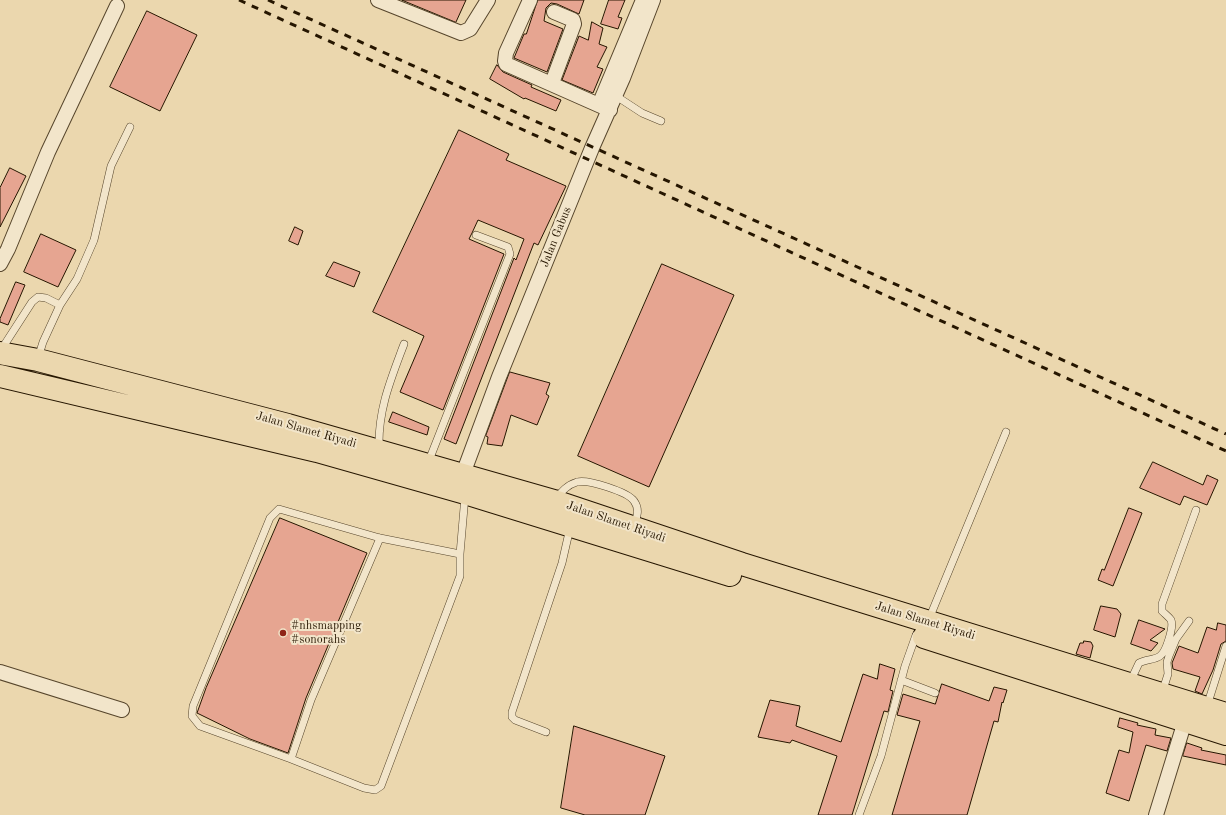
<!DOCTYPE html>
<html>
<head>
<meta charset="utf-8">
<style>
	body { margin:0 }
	canvas { display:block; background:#ebd7ae }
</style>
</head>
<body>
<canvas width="1226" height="815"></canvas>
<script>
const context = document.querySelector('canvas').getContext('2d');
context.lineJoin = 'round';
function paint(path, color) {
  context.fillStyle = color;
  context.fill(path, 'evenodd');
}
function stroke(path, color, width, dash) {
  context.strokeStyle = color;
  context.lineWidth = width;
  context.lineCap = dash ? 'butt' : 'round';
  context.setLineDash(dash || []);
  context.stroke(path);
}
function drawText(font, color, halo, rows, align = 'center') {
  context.font = font + ' "Old Standard TT",serif';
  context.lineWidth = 4;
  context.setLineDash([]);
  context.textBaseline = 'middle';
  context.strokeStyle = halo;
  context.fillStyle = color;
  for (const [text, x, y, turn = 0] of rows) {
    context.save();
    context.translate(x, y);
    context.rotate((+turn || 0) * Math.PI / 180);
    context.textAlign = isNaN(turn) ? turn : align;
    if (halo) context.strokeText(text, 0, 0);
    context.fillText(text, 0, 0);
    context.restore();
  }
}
const building = new Path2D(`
	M402 0H466L456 22Z
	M538 0H584L579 14 557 4 551 3 546 8 544 21 563 29 547 72 514 58 524 34H526Z
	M609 0H625L618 17 622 18 618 29 601 24Z
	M147 11 197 35 160 111 110 87Z
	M592 22 603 28 599 44 607 47 597 67 603 69 593 93 562 80 579 36 588 40Z
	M497 65 503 72 532 85 531 87 561 100 556 111 525 98 524 99 490 79Z
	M459 130 509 154 506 160 566 186 538 245 534 243 456 444 444 439 514 258 516 260 524 239 478 220 472 233 469 239 504 254 443 410 400 392 424 336 373 312Z
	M10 168 26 176 0 227V188Z
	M295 227 303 231 298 245 289 241Z
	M41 234 76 250 58 287 24 272Z
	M334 262 360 272 354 287 326 276Z
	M662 264 734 295 649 487 578 456Z
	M16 282 25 285 8 325 0 322V319Z
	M510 372 550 383 546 394 549 396 537 425 511 415 502 446 487 444 488 437 486 436Z
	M393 412 429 427 427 435 389 422Z
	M1153 462 1203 485 1207 475 1218 480 1207 505 1184 496 1180 505 1140 488Z
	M1129 508 1142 513 1113 586 1098 580 1102 569 1104 570Z
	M280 518 367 553 306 698 288 753 250 739 197 713 206 688Z
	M1101 606 1117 609 1121 614 1115 637 1094 630Z
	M1139 620 1165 629 1150 640 1158 643 1151 651 1131 644Z
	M1218 623 1226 625V641L1221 644 1213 670 1202 694 1195 691 1200 677 1173 669 1172 663 1179 646 1198 653 1207 627 1216 630Z
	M1084 641 1091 642 1093 646 1090 658 1076 654 1080 643H1083Z
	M880 664 895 669 890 690 893 691 888 712 884 711 852 815H818L837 756 792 740 790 743 758 737 770 700 800 706 796 726 841 742 863 674 877 679Z
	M942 684 989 701 994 687 1007 690 1003 703 1002 702 998 722 994 721 967 815H892L920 721 897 715 903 694 935 704Z
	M1120 718 1138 723 1137 725 1156 729 1155 735 1171 738 1167 751 1146 745 1129 801 1106 793 1119 750 1129 753 1133 732 1118 727Z
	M574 726 665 756 645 815H585L561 808Z
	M1187 743 1202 748 1201 750 1226 755V765L1183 756Z`);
paint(building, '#e6a591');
stroke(building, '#261600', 1);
const lane = new Path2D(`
	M616 96 642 113 661 121
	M60 305 77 279 94 240 111 166 130 127
	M1 350 32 302 38 297 46 298 60 305 43 342 38 358
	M379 448C378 409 391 379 404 344
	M428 463 510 254 508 247 476 235
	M556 499C562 491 567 485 577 482 588 479 628 492 634 501 640 509 637 517 634 525
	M460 554 380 538 279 509 270 518 193 706 192 716 200 726 291 759 364 788 375 790 381 786 460 576V554L465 496
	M929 619 1006 432
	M901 680 935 693
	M1130 682 1139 663C1146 659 1155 660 1160 656 1166 652 1174 627 1171 620 1169 617 1165 614 1162 611V604L1196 510
	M1162 693 1168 674 1167 662 1169 656 1176 639 1189 621
	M1207 706 1226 646
	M546 732 515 720 512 717V712L562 563 570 528
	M291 759 311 700 380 538
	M859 815 881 756 905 666 916 635`);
const street = new Path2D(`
	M378 0 461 33 470 29 488 0
	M530 0 506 53 505 61 506 64 610 110
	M552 83 574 24 573 20 554 12
	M599 105 643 0
	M0 264 8 249 48 152 117 6
	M460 482 499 377 592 148 623 78 653 0
	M0 672 122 710
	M1156 815 1185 721`);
const highway = new Path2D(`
	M0 353 38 360 288 425 554 501 742 564 1226 714
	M0 376 317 451 465 493 730 575
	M924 637 1226 734`);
stroke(lane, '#57462c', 8);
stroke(street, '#57462c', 16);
stroke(highway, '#261600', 24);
stroke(lane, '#f2e5ca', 7);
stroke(street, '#f2e5ca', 14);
stroke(highway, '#ebd7ae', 22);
stroke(new Path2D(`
	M239 0 1226 451
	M268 0 1226 434`), '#261600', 3, [7, 7]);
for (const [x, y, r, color] of [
	[283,633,4,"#8f2418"]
]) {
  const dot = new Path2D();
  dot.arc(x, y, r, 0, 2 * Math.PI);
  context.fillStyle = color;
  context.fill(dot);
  stroke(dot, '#f2e5ca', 1.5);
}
drawText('12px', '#261600', '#f2e5ca', [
	["Jalan Gabus",556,237,-68],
	["Jalan Slamet Riyadi",306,430,16],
	["Jalan Slamet Riyadi",616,522,19],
	["Jalan Slamet Riyadi",925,621,17]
]);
drawText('12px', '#261600', '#f2e5ca', [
	["#nhsmapping",291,626],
	["#sonorahs",291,640]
], 'left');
</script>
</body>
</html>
